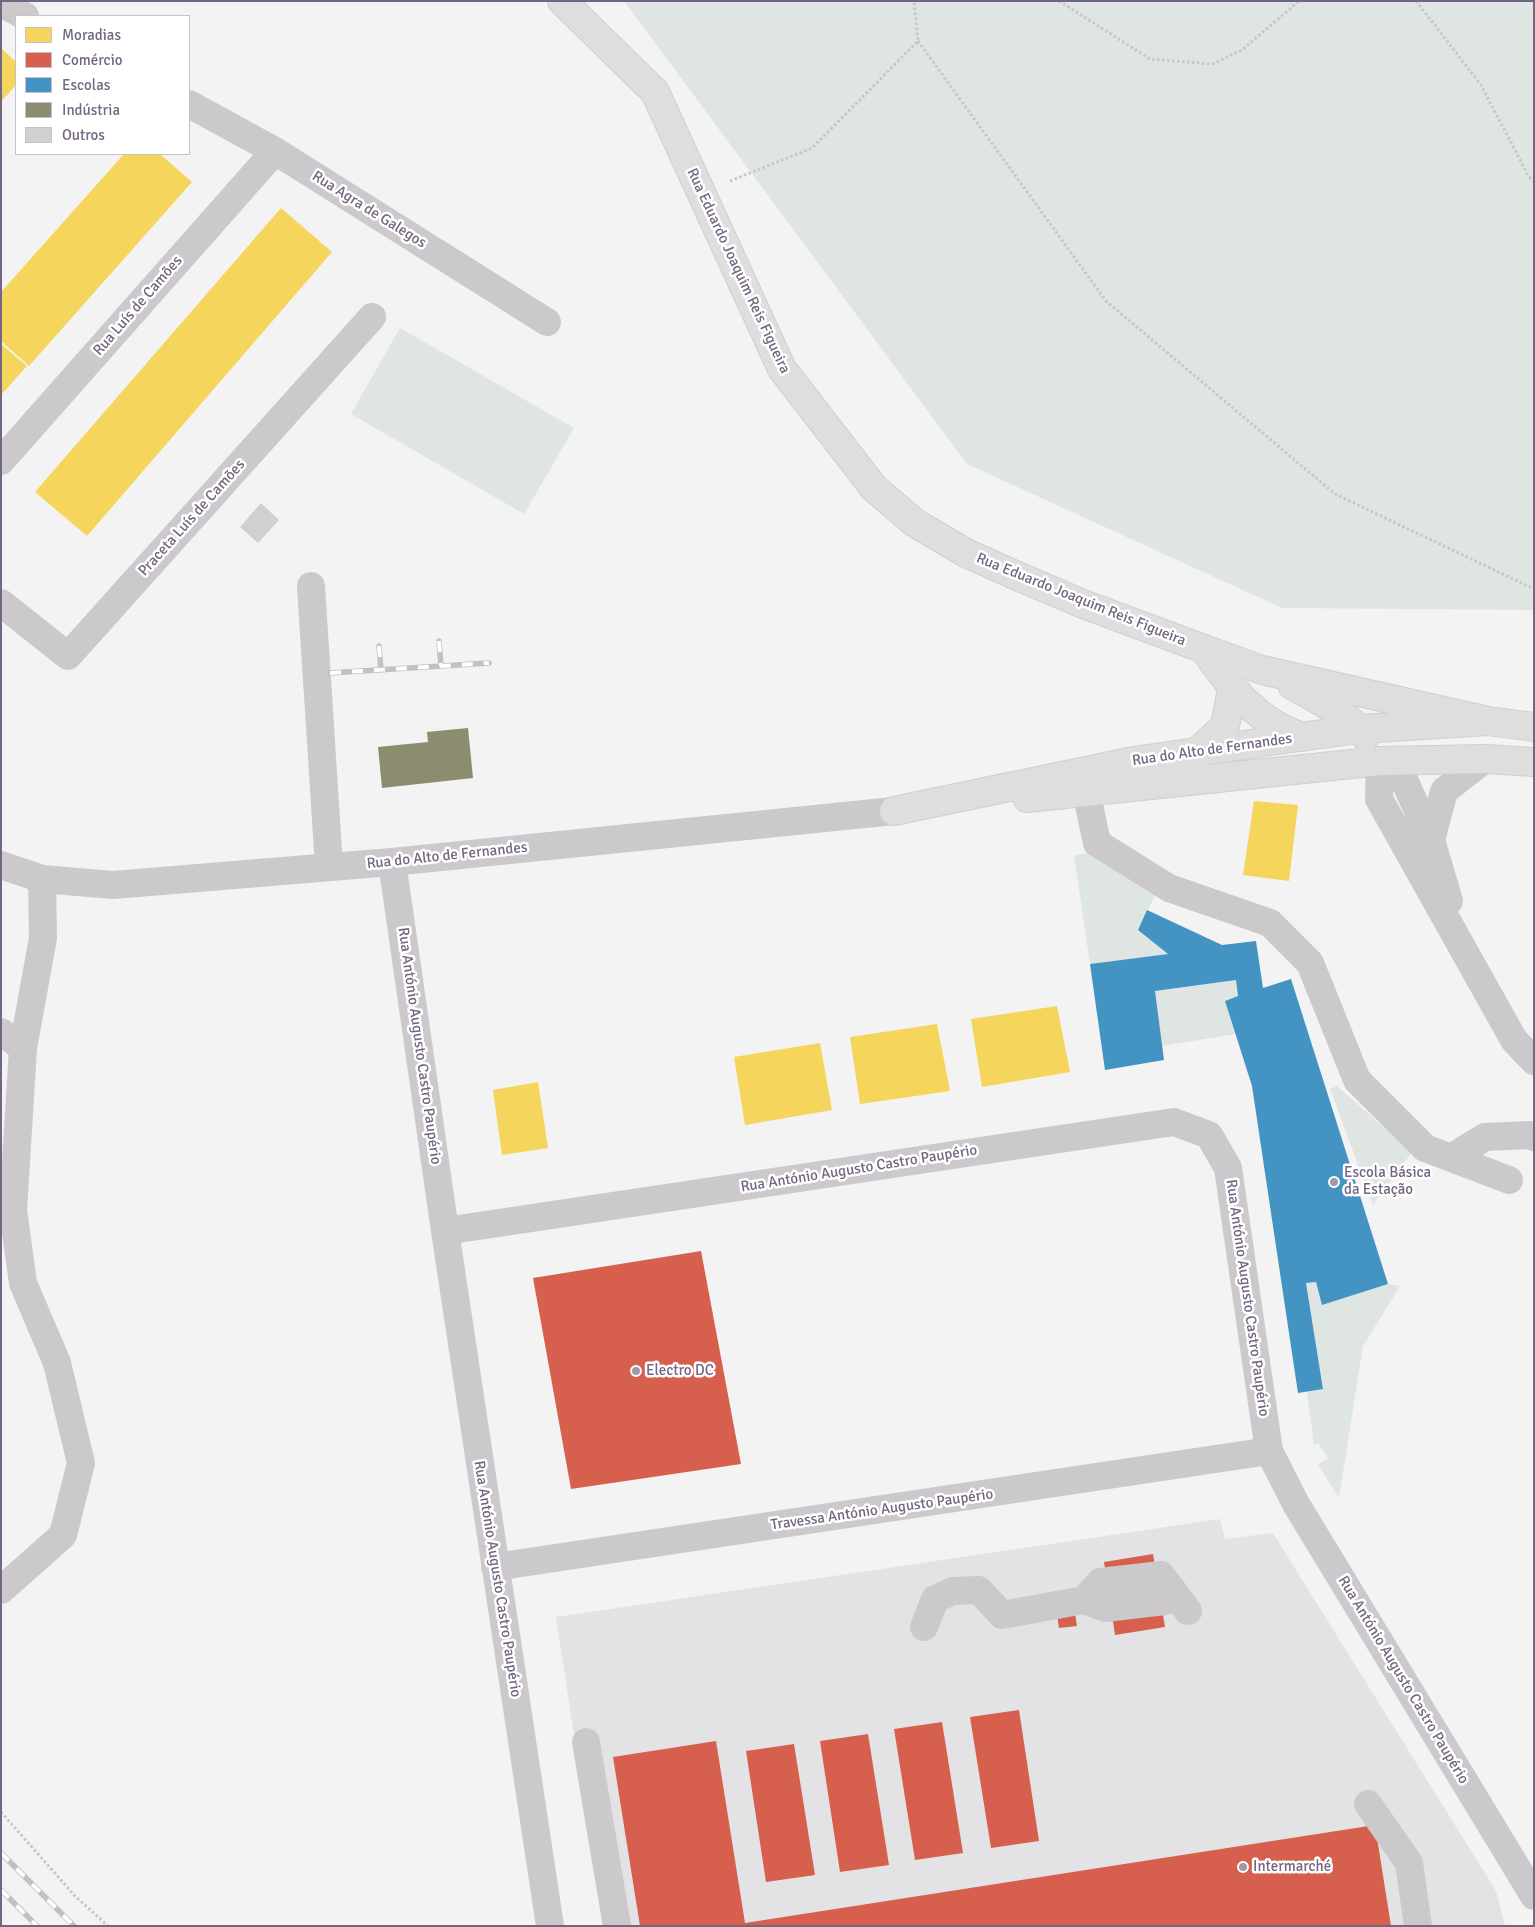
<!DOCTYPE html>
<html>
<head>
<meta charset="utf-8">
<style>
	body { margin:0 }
	#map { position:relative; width:1535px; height:1927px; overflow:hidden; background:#f2f3f2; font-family:Signika,sans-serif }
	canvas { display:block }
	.frame { position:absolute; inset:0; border:2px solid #746580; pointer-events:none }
	.legend { position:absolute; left:15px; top:15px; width:175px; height:140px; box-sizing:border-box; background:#fff; border:1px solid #c7c1cc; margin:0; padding:6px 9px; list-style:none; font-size:15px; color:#746580 }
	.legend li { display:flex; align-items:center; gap:10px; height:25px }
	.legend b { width:25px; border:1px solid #c7c1cc }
</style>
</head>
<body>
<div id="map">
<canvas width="1535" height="1927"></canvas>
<div class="frame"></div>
<ul class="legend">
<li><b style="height:14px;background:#f6d55c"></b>Moradias</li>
<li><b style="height:14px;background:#d6604d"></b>Comércio</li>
<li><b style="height:14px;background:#4393c3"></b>Escolas</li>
<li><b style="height:14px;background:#8c8c6e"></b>Indústria</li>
<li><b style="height:14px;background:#d0d0d2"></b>Outros</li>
</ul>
</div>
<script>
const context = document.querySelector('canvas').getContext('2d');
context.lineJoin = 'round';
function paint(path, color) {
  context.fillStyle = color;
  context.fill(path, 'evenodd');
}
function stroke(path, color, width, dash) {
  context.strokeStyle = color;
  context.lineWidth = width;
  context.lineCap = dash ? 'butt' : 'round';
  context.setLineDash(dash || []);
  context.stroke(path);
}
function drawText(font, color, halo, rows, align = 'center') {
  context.font = font + ' Signika,sans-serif';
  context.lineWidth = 5;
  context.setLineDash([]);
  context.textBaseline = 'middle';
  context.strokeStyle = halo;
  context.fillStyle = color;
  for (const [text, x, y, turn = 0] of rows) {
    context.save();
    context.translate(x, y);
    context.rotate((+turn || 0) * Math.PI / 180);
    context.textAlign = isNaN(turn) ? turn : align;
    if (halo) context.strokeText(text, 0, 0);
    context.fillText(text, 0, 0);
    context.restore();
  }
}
paint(new Path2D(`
	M1220 1519 1225 1539 1273 1533 1496 1891 1505 1926H603L556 1617Z`), '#e3e3e5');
paint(new Path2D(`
	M624 1H1534V610L1282 608 967 464Z
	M400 328 574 428 524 514 351 414Z
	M1099 850 1159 887 1138 930 1168 954 1090 964 1074 856Z
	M1236 980 1238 996 1225 1001 1235 1034 1162 1046 1155 991Z
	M1337 1086 1412 1152 1373 1205 1330 1089Z
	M1316 1282 1322 1305 1388 1284 1400 1286 1363 1346 1339 1498 1318 1465 1328 1458 1318 1443 1314 1445 1307 1391 1323 1388 1306 1283Z`), '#dfe5e3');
paint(new Path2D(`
	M1 48 16 62V85L1 102Z
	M124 154H160L192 182 29 366 1 341V292Z
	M281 208 332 252 87 536 35 492Z
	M1 344 27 366 1 395Z
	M1254 801 1298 805 1289 881 1243 875Z
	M1057 1006 1070 1072 982 1087 971 1019Z
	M937 1024 950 1091 860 1104 850 1037Z
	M820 1043 832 1110 745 1125 734 1057Z
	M538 1082 548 1148 502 1155 493 1090Z`), '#f6d55c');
paint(new Path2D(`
	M701 1251 741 1464 571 1489 533 1278Z
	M1153 1554 1165 1627 1115 1635 1104 1562Z
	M1075 1613 1077 1626 1059 1628 1057 1615Z
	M1019 1710 1039 1841 991 1848 970 1717Z
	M942 1722 963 1853 915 1860 894 1729Z
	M868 1734 889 1865 840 1872 820 1741Z
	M716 1741 745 1923 1375 1825 1391 1926H640L613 1757Z
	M794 1744 815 1875 766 1882 746 1751Z`), '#d6604d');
paint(new Path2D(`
	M1147 910 1222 945 1256 941 1263 988 1291 979 1388 1284 1322 1305 1316 1282 1306 1283 1323 1389 1298 1393 1252 1086 1225 1001 1238 996 1236 980 1155 991 1164 1060 1105 1070 1090 964 1168 954 1138 930Z`), '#4393c3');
paint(new Path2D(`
	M468 728 473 778 382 788 378 747 428 742 427 732Z`), '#8c8c6e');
paint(new Path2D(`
	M261 503 279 520 258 543 240 527Z`), '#d0d0d2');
const major = new Path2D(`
	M562 1 655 92 782 369 874 488 915 523 966 553 1015 575 1083 604 1204 649 1262 670 1488 721
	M1204 649C1231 688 1255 721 1302 737
	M1292 685C1313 697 1351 716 1365 736
	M1197 752 1225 726 1232 689
	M1027 798 1380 761 1485 759 1534 762
	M894 811 1134 761 1299 737 1360 729 1488 721 1534 727`);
stroke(major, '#d0cfd0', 30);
stroke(new Path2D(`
	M1059 1 1150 59 1212 64 1242 50 1299 1
	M1416 1 1481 85 1529 177 1534 181
	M918 41 1106 301 1335 494 1534 589
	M730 181 812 148 918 41 914 1
	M1 1812 75 1896 108 1926`), '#c8c7c8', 3, [2.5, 2.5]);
stroke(new Path2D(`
	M1 3 25 16
	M189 104 275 151 547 322
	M1 461 275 151
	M311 586 329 867
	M1 603 68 656 372 317
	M1380 761 1379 799 1514 1040 1534 1061
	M1380 761 1405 782 1431 840 1449 901
	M1082 772 1097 843 1169 888 1270 923 1310 963 1357 1080 1425 1148 1509 1180
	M1431 840 1444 791 1485 759
	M392 862 445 1231 550 1926
	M1 865 42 879 113 885 392 862 894 811
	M1 1032 23 1048
	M1451 1158 1485 1137 1530 1135 1534 1137
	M445 1231 1174 1122 1209 1135 1228 1168 1269 1451 1296 1504 1534 1896
	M495 1567 1269 1451
	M1 1590 63 1535 81 1463 57 1363 23 1283 13 1210 23 1048 43 938 42 879
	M1084 1600 1100 1582 1161 1575 1188 1611
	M924 1627 935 1599 953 1591 979 1590 1002 1615 1084 1600 1105 1608 1165 1601 1172 1589
	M586 1742 617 1926
	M1368 1804 1409 1863 1418 1926`), '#cbc9cc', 28);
stroke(major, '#dededf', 28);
const rail = new Path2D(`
	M439 641 441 666
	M379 646 381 670
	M330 673 489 663
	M1 1853 74 1926
	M1 1890 37 1926`);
stroke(rail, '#c2c0c2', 5.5);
stroke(rail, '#fff', 4, [11]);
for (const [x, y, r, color] of [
	[1334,1182,5,"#a097a8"],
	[636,1371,5,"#a097a8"],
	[1243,1867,5,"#a097a8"]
]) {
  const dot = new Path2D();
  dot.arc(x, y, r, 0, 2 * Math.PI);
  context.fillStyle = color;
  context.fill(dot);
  stroke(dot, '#fff', 2);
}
drawText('15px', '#746580', '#fff', [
	["Rua Agra de Galegos",369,210,32],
	["Rua Eduardo Joaquim Reis Figueira",738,271,65],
	["Rua Luís de Camões",138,306,-49],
	["Praceta Luís de Camões",192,518,-48],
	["Rua Eduardo Joaquim Reis Figueira",1081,600,22],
	["Rua do Alto de Fernandes",1212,750,-8],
	["Rua do Alto de Fernandes",447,856,-6],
	["Rua António Augusto Castro Paupério",419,1046,82],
	["Rua António Augusto Castro Paupério",859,1169,-9],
	["Rua António Augusto Castro Paupério",1247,1298,82],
	["Travessa António Augusto Paupério",882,1510,-8],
	["Rua António Augusto Castro Paupério",497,1579,81],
	["Rua António Augusto Castro Paupério",1403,1680,59]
]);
drawText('15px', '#746580', '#fff', [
	["Escola Básica",1344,1173],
	["da Estação",1344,1190],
	["Electro DC",646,1371],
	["Intermarché",1253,1867]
], 'left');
</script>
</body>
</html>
